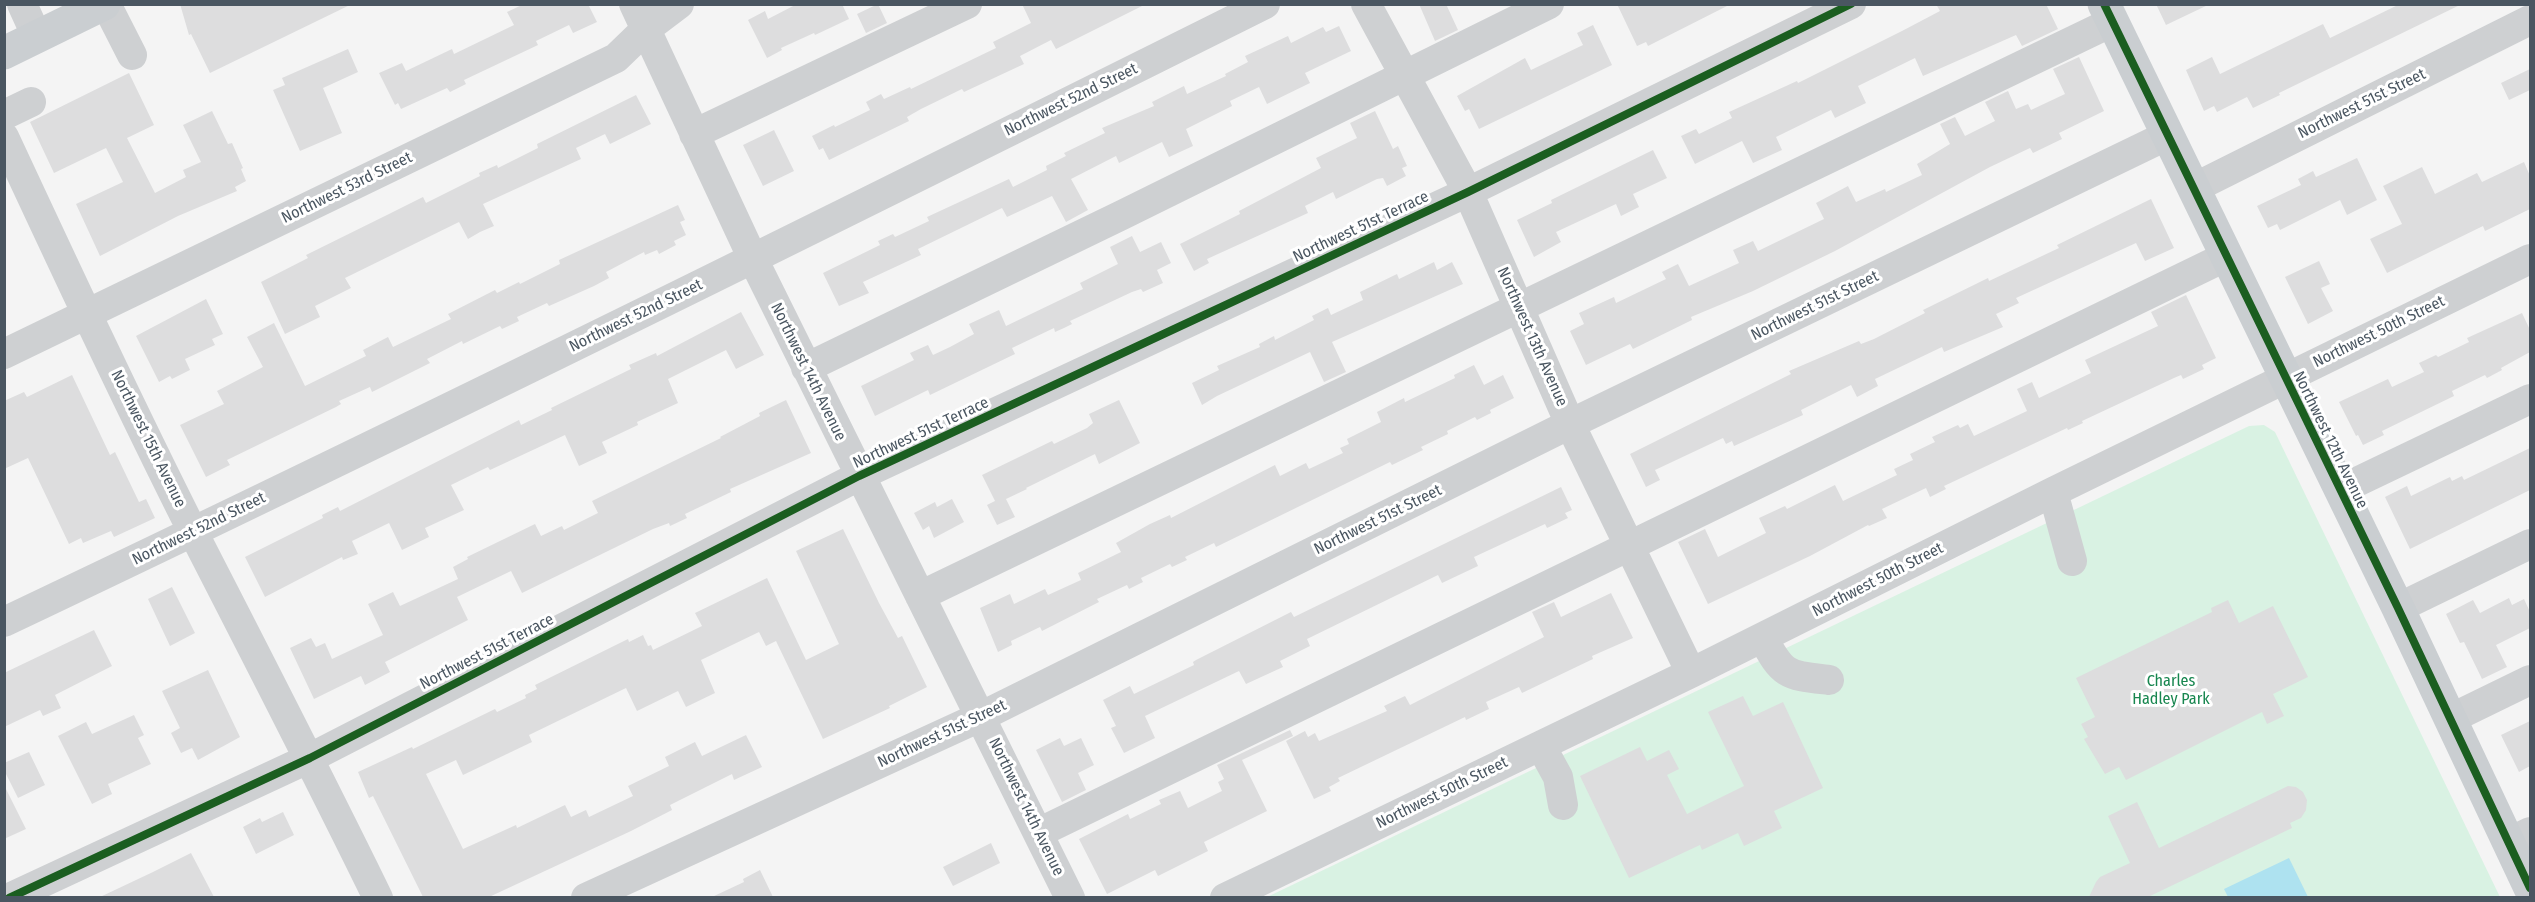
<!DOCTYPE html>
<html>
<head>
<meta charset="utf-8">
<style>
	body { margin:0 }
	#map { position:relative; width:2535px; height:902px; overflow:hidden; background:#f4f4f4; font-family:"Fira Sans Condensed",sans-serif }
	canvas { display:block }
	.frame { position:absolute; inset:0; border:6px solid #4a5661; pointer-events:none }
</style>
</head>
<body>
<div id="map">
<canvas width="2535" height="902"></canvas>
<div class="frame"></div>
</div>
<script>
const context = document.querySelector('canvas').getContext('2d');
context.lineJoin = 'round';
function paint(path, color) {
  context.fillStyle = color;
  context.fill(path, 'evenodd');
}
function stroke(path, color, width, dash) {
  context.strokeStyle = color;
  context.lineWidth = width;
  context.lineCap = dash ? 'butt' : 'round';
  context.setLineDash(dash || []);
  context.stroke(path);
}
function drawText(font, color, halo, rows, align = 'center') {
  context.font = font + ' "Fira Sans Condensed",sans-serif';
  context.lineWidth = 6;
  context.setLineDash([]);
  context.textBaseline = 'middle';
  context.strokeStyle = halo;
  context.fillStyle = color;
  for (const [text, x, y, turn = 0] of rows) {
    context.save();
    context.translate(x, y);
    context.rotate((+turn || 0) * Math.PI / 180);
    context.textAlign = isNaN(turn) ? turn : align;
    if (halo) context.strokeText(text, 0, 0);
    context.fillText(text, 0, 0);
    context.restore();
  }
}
paint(new Path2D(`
	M2264 425 2275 432 2500 897 1265 898 2249 426Z`), '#d9f2e3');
paint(new Path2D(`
	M2289 858 2308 897H2228L2224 889Z`), '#aee2f0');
paint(new Path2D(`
	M180 4H352L210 73 191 34 189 35Z
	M524 4H588L597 22 573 33 569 25 536 41 538 45 464 80 466 84 450 92 447 88 401 109 398 103 395 105 379 73 402 63 406 71 452 49 454 54 514 25 507 12Z
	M797 4H842L849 19 815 35 814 33 781 48 782 50 767 58 748 20 765 11 768 19Z
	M878 4 887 23 866 33 857 14Z
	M1022 4H1146L1056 49 1051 40 1020 56 1024 64 964 92 962 89 921 109 907 117 909 121 829 160 823 148 819 150 812 136 834 125 835 127 870 110 866 102 881 94 884 99 910 87 911 89 996 48 993 42 1031 23Z
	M1419 4H1446L1458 30 1435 41Z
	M1617 4H1731L1648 46 1646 42 1637 46Z
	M1936 4H2046L2058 29 2022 46 2016 35 1923 76 1915 58 1858 86 1866 103 1835 118 1831 110 1776 137 1782 150 1753 163 1742 141 1695 164 1681 136 1696 129 1699 134 1732 118 1729 112 1797 81 1798 83 1902 31 1940 11Z
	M2156 4H2210L2166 25Z
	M2400 4H2462L2279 93 2280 95 2253 108 2247 97 2217 112 2214 106 2204 111 2186 70 2212 57 2220 74 2323 24 2330 38Z
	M1593 25 1612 65 1479 129 1469 109 1465 111 1457 96 1525 58 1531 70 1583 45 1577 33Z
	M1339 26 1351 51 1305 73 1310 83 1267 104 1259 87 1230 101 1232 106 1186 129 1193 146 1169 157 1162 142 1119 163 1116 156 1071 179 1088 210 1066 222 1052 196 1007 217 1002 208 918 249 921 255 863 282 869 293 839 306 823 273 880 245 878 241 893 234 895 237 929 221 927 217 1009 179 1013 187 1047 170 1046 166 1066 156 1064 153 1105 133 1102 128 1154 106 1152 102 1184 86 1187 94 1226 76 1225 74 1248 62 1245 56 1288 36 1291 43 1323 27 1326 32Z
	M348 49 358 72 323 88 342 133 300 151 273 90 285 85 282 78Z
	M2079 57 2104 111 2059 133 2062 139 2033 153 2030 148 1990 167 1835 251 1753 291 1691 317 1692 320 1633 349 1630 344 1586 365 1570 331 1584 324 1579 313 1614 297 1616 303 1666 279 1662 272 1678 264 1689 286 1739 263 1733 250 1753 241 1758 251 1824 219 1816 203 1848 186 1856 202 1885 189 1886 192 1922 175 1917 164 1950 144 1940 124 1955 117 1965 136 1995 121 1985 102 2008 91 2016 109 2028 104 2031 110 2065 94 2053 69Z
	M2530 69V90L2509 100 2501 83Z
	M129 73 154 125 127 138 155 193 186 177 183 170 201 162 183 125 212 111 228 144 232 143 243 168 241 169 246 181 235 187 237 191 178 216 100 256 76 204 123 182 106 148 54 173 30 122Z
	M636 95 651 124 610 144 605 134 576 148 581 159 483 204 494 226 480 232 468 239 459 222 345 278 351 288 315 306 320 317 285 334 261 282 308 258 306 255 391 213 423 197 426 203 480 176 479 173 497 165 498 168 538 148 537 144Z
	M1375 111 1393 149 1398 146 1407 166 1402 168 1406 176 1387 186 1383 178 1377 179 1336 199 1333 192 1305 206 1308 213 1207 259 1209 263 1194 271 1180 244 1240 214 1239 211 1321 168 1316 158 1357 138 1350 123Z
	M774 130 794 171 763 186 743 145Z
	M1653 150 1667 178 1633 194 1639 207 1621 216 1616 204 1556 232 1561 242 1534 257 1517 220 1552 203 1551 200Z
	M2357 158 2377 200 2347 215 2340 200 2280 230 2277 224 2268 228 2257 206 2301 185 2298 179 2313 171 2316 177Z
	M2524 162 2530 176V209L2485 231 2483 226 2387 273 2370 239 2402 224 2383 186 2422 167 2435 194 2477 173 2482 182Z
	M2151 199 2174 248 2145 261 2136 243 2016 298 2019 303 1996 314 2003 327 1944 352 1942 347 1875 379 1878 386 1857 397 1851 385 1801 410 1803 415 1734 446 1732 441 1726 444 1723 438 1655 470 1660 480 1646 487 1630 454 1791 374 1789 371 1859 341 1861 344 1874 339 1925 313 1923 310 1988 278 1989 281 2059 248 2057 245Z
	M678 205 685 220 680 222 686 235 674 241 676 245 659 254 657 250 645 255 644 252 606 272 609 278 594 286 549 306 547 303 517 317 519 321 502 329 500 326 463 344 462 341 427 359 430 363 372 392 370 387 339 401 341 404 336 407 227 460 230 465 206 477 180 425 224 404 217 391 263 367 247 337 274 323 305 386 366 356 363 350 388 337 393 347 451 319 448 314 495 290 497 293 519 282 520 284 560 264 559 260Z
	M1132 236 1140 252 1161 242 1171 263 1157 270 1163 283 1143 292 1141 289 1132 292 1070 321 1072 324 1064 328 1055 332 1054 328 1012 348 1015 354 930 395 928 390 875 416 861 386 914 360 910 353 928 345 933 355 950 347 974 334 969 324 999 310 1006 326 1083 289 1080 283 1118 264 1110 247Z
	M2319 261 2330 284 2321 288 2333 311 2308 324 2285 277Z
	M1434 262 1437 270 1452 262 1463 284 1332 342 1346 372 1324 382 1310 352 1217 396 1202 405 1192 383 1219 370 1217 366 1260 347 1259 344 1274 336 1275 340 1314 320 1312 316 1328 308 1331 315 1363 300 1360 292 1397 274 1399 279Z
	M2186 295 2216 358 2202 365 2204 369 2183 379 2181 375 2174 378 2082 421 2083 423 2068 430 2067 428 1944 486 1946 489 1930 497 1926 488 1882 509 1887 518 1869 526 1868 525 1810 556 1708 604 1678 542 1705 529 1718 557 1766 533 1759 518 1785 506 1787 509 1835 485 1843 501 1897 475 1894 469 1913 460 1910 454 1935 442 1932 437 1958 425 1960 428 1968 424 1974 436 2027 411 2017 389 2032 382 2039 398 2091 373 2085 360 2158 326 2151 312Z
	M206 299 223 334 212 339 215 345 185 359 190 370 172 379 170 376 159 382 136 336Z
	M741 312 764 355 736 369 726 350 668 379 678 403 637 422 638 425 602 442 607 453 579 466 565 435 490 470 488 467 451 485 464 510 425 528 429 537 402 550 389 523 352 541 358 554 343 560 342 557 265 597 245 557 323 518 322 515 338 507 340 511 519 420 521 425 552 410 551 408 631 369 629 365 656 353 657 356Z
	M2522 313 2530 330V352L2501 368 2502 370 2487 378 2485 375 2452 391 2454 396 2382 431 2384 435 2363 445 2358 435 2356 436 2339 402 2388 379 2392 387 2424 372 2419 363 2436 355 2438 357 2469 342 2467 338Z
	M1474 365 1484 385 1503 375 1514 398 1490 410 1491 413 1477 420 1475 417 1447 431 1448 434 1421 447 1423 450 1392 465 1390 462 1216 547 1214 543 1185 557 1187 560 1172 567 1170 564 1141 578 1143 582 1129 589 1127 585 1097 599 1099 602 1042 631 1040 627 1011 641 1012 645 998 652 980 608 1010 594 1014 604 1045 589 1048 595 1081 580 1078 573 1121 552 1116 543 1150 524 1170 515 1171 518 1275 465 1280 476 1306 463 1309 469 1343 453 1340 448 1349 444 1347 439 1381 422 1377 412 1404 398 1405 402 1455 378 1454 375Z
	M72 375 110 455 115 452 139 502 146 499 155 518 114 537 111 531 83 543 81 538 69 544 28 458 4 469V401L24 392 27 397Z
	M786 400 811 453 730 489 731 492 685 514 687 518 670 526 669 523 653 529 522 593 511 571 457 597 468 620 385 662 390 672 365 685 361 676 314 699 290 648 311 638 316 647 325 643 332 659 383 635 368 604 393 592 400 606 458 579 453 567 468 559 467 557 535 524 541 536 562 526 564 530 598 513 592 501 721 438 720 437 760 416 759 413Z
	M1119 400 1140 443 1099 464 1095 454 1026 488 1027 489 1006 499 1015 517 997 525 987 505 995 501 982 475 1052 441 1054 444 1087 428 1093 423 1089 414Z
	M2530 448V490L2410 549 2385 497 2407 486 2411 496 2450 477 2452 481 2462 476 2464 480Z
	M1561 487 1572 510 1565 513 1568 518 1547 528 1545 524 1474 557 1478 566 1442 583 1438 575 1307 639 1310 646 1280 661 1283 667 1246 684 1239 671 1145 716 1155 738 1124 753 1111 728 1116 726 1103 700 1130 686 1134 694 1194 665 1193 662 1196 660 1291 612 1294 617Z
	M952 499 964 522 934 538 929 526 923 530 914 513 935 502 937 507Z
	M843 529 879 603 898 638 902 636 927 687 889 706 890 708 823 739 776 641 766 646 759 632 701 660 715 693 686 707 678 691 637 711 626 688 529 735 532 742 463 775 456 760 426 774 463 849 516 825 517 828 565 805 571 817 586 810 589 817 633 796 628 786 669 766 665 757 695 742 702 756 746 735 762 767 734 780 732 774 670 805 672 810 631 831 489 897H423L373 796 369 798 358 772 412 747 413 749 495 709 497 712 526 698 525 695 537 689 535 685 628 639 629 642 643 635 648 646 651 645 653 650 702 626 695 613 767 578 806 660 839 644 796 551Z
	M172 587 195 633 170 646 148 599Z
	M1611 593 1633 638 1592 656 1593 659 1522 693 1519 687 1486 702 1489 709 1466 720 1465 717 1338 778 1340 781 1329 787 1331 791 1314 799 1286 741 1305 731 1308 737 1315 733 1319 741 1387 711 1384 706 1405 696 1410 705 1544 637 1532 612 1554 602 1561 617Z
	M2509 598 2512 605 2524 599 2530 612V628L2496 645 2507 667 2482 679 2464 642 2460 643 2446 614 2473 600 2480 613Z
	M2228 600 2239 623 2273 606 2308 677 2273 694 2284 716 2267 724 2262 712 2126 780 2119 767 2105 774 2084 739 2088 737 2081 724 2095 717 2076 678 2212 612 2211 608Z
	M94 630 112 666 55 695 61 708 43 716 40 710 4 727V673Z
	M208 670 240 737 198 760 192 748 181 753 171 733 180 728 162 691Z
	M1743 696 1753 716 1783 702 1823 788 1774 811 1782 828 1744 846 1738 833 1702 850 1700 845 1629 878 1580 776 1640 747 1647 761 1669 750 1679 769 1667 775 1687 814 1744 786 1708 712Z
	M134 715 144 735 138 738 151 764 108 784 112 794 92 804 58 736 86 722 92 734Z
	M2530 721V766L2519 772 2501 735Z
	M1290 730 1293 736 1242 760 1267 811 1204 842 1208 851 1158 876 1155 870 1107 894 1079 839 1128 814 1130 819 1161 804 1159 800 1180 791 1188 808 1222 791 1218 782 1224 779 1217 765Z
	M1060 738 1064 746 1081 738 1094 765 1078 773 1086 790 1062 802 1036 750Z
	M29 752 45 785 18 798 4 770V763Z
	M4 785 26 829 4 839Z
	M2288 786 2296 787 2303 792 2307 800 2306 810 2301 818 2290 823 2292 828 2148 897H2089L2096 882 2100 877 2130 863 2108 816 2137 802 2159 848Z
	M283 812 294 835 256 854 243 827 260 818 262 822Z
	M991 843 1000 863 953 886 943 867Z
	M191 853 214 897H100L153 872Z
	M760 870 773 897H712L744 882 743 879Z`), '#ddddde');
stroke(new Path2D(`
	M22 4 37 37
	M106 4 132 55
	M634 4 753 259 1070 898
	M1366 4 1468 192 1570 424 1691 673
	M4 115 31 102
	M694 134 967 4
	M4 137C66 270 128 403 194 534 256 655 318 775 378 898
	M2194 188 2530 20
	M4 354 616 58 646 29 679 4
	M806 368 1122 215 1549 4
	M2340 490 2530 399
	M2053 492 2072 561
	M920 596 2112 22
	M2398 608 2530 544
	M4 622C427 421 846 213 1265 4
	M1763 638C1783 676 1787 675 1829 680
	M2450 719 2530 680
	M1541 746 1558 777 1563 805
	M1038 833 2227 256
	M2509 842 2530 832
	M9 898 310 758 859 476 1468 192 1851 4
	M586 898 982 716 1570 424 2168 135
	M1225 898 1691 673 2053 492 2530 259`), '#ced0d2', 30);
stroke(new Path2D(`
	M2104 4 2398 608 2530 888
	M4 53 104 4`), '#caced1', 33);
stroke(new Path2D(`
	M2104 4 2398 608 2530 888
	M9 898 310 758 859 476 1468 192 1851 4`), '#1b5e20', 8);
drawText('16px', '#4a5661', '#fff', [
	["Northwest 52nd Street",1071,100,-26],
	["Northwest 51st Street",2362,104,-26],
	["Northwest 53rd Street",347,188,-26],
	["Northwest 51st Terrace",1361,227,-25],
	["Northwest 51st Street",1815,306,-26],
	["Northwest 52nd Street",636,316,-26],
	["Northwest 50th Street",2379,332,-26],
	["Northwest 13th Avenue",1532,337,66],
	["Northwest 14th Avenue",808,372,64],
	["Northwest 51st Terrace",921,433,-25],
	["Northwest 15th Avenue",148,439,64],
	["Northwest 12th Avenue",2330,440,64],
	["Northwest 51st Street",1378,520,-26],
	["Northwest 52nd Street",199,529,-26],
	["Northwest 50th Street",1878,580,-27],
	["Northwest 51st Terrace",487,652,-27],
	["Northwest 51st Street",942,734,-25],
	["Northwest 50th Street",1442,793,-26],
	["Northwest 14th Avenue",1026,807,64]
]);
drawText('16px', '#17864f', '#fff', [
	["Charles",2171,682],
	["Hadley Park",2171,700]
]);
</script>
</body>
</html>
